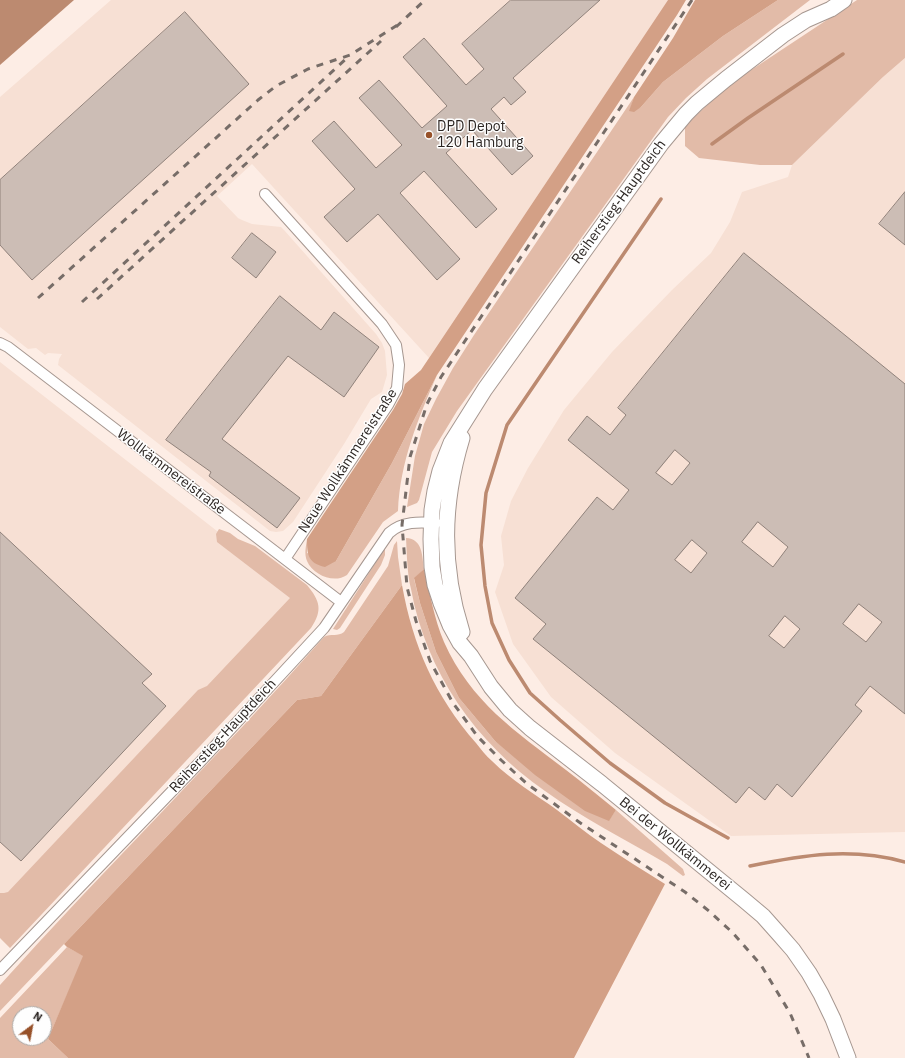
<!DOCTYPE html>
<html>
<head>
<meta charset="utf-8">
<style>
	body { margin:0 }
	#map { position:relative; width:905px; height:1058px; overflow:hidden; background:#fdede5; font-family:"IBM Plex Sans",sans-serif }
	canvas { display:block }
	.north { position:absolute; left:12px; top:1006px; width:40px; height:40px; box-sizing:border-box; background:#fefefe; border:1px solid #aaa8a6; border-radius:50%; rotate:32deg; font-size:11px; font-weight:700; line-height:16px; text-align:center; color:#2c2623 }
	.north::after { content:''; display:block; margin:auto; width:14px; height:18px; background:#975129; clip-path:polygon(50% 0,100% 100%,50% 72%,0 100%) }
</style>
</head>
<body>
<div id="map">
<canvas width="905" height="1058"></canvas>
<div class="north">N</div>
</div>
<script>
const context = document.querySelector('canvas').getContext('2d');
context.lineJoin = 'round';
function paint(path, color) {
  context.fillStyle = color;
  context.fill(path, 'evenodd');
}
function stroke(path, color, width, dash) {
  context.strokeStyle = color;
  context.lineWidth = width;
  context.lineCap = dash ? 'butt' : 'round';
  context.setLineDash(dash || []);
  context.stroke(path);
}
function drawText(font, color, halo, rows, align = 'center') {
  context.font = font + ' "IBM Plex Sans",sans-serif';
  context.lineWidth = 3;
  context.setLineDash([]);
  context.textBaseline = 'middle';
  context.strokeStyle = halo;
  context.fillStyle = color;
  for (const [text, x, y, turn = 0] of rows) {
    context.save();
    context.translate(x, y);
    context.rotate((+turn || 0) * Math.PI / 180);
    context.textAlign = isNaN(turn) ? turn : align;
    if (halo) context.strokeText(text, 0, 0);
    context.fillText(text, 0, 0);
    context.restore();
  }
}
paint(new Path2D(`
	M111 0H668L429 358 252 164 217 196 238 218 242 220 252 224 281 227 284 230 376 334 382 343 385 351 387 375 382 392 371 399 344 444 293 522 283 531 276 532 270 531 58 365 59 359 62 354 48 353 45 355 36 348 28 349 0 327V97Z
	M905 58V832L731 836 615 753 551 697 513 644 495 592 504 565 501 536 511 501 528 468 564 410 612 352 672 290 711 253 730 222 742 192 788 177 792 165 883 77Z
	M0 362 217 531 224 533 303 595 0 918Z`), '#f7e0d4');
paint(new Path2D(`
	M778 0H810L707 79 686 98 668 117 457 411 432 452 419 500 417 503 407 507 415 456 424 424 436 399 453 368 474 335 634 97 630 111 641 107 663 82 723 36Z
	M857 0H905V58L883 77 792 165H760L699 158 685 146V126L727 86Z
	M437 375C418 419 400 462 398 511L383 522 347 575C334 584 313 575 307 561 304 554 306 546 307 539V553L336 561 392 463Z
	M219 529 230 533 238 539 255 546 307 585C320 601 323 610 311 628L10 948 0 938V893H4L8 892 198 690 207 686 290 598 217 542 216 534Z
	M406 538C423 539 422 556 424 569L414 579 420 603 436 652 459 698 495 741 609 820 616 810 683 869 685 875 683 876 667 864C626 840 583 818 545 791 476 743 426 672 411 589 407 573 407 555 406 538Z
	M397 541 398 557 402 585 321 696 297 700 0 1011V985C106 867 219 756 324 637 331 633 338 637 344 632L388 566 394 545Z
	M385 548V555L381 565 340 628 337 630 333 629Z
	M67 947 84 956 48 1039 68 1058H0V1018ZM20 1014H44V1038H20Z`), '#e2bba8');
paint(new Path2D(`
	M668 0H686L677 15 437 375 392 463 336 561 325 567C308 563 307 555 307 539L393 410 402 394 405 384 421 370Z
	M695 0H778L723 36 663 82 641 107 634 112 629 111 634 97 673 38Z
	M424 569C430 593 434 619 444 642 471 702 515 731 566 770 583 783 599 796 616 810L609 821 585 811 535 775 495 741 459 698 436 652 420 603 414 578Z
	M402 585C413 646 435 696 476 743 481 749 486 756 492 761 512 781 535 794 557 810 572 821 586 833 601 843 622 857 644 871 665 884L574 1058H68L48 1039 83 956 67 947 64 944 297 700 321 696Z`), '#d3a086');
paint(new Path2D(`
	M0 0H74L0 65Z`), '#bc8a70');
stroke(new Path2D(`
	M712 144 748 118 843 54
	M661 199 507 425 486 493 481 545 485 586 492 623 509 660 530 693 560 720 610 763 665 803 728 838
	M750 866C803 855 851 847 905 862`), '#bc8a70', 3.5);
const building = new Path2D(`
	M511 0H600L513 78 526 92 511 105 504 97 491 109 533 156 512 175 472 130 446 153 497 209 476 228 424 171 400 193 460 259 437 280 378 214 347 242 324 217 355 189 312 141 334 121 376 168 402 145 359 98 379 80 422 128 447 106 403 57 424 38 466 85 484 69 462 44Z
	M185 12 249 84 32 280 0 245V180Z
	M905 192V245L879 224Z
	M252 233 276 252 256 278 232 258Z
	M744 253 905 384V714L870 686 855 705 862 711 792 797 777 784 765 800 749 787 736 803 533 639 546 624 515 598 597 497 613 510 629 490 568 440 587 416 610 435 626 415 618 408ZM675 450 690 463 672 485 656 473ZM758 522 788 547 773 567 742 542ZM692 540 707 553 691 573 675 560ZM859 604 882 622 866 642 843 624ZM785 616 800 629 784 648 769 636Z
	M280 296 321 330 334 312 379 347 344 397 288 356 222 439 300 498 277 528 209 476 211 472 166 440Z
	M0 532 152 674 142 683 166 706 21 861 0 842Z`);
paint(building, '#ccbdb5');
stroke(building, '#90827b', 1);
const minor = new Path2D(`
	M265 194 382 324 396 345 399 365 397 388 388 405 285 559
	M0 343 8 347 341 602
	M0 970 201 761 324 628 389 533C402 521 419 522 436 523`);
const secondary = new Path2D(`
	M844 0 831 9 806 20 783 35 726 79 697 103 686 114 661 144 485 389 451 443 440 471 435 491 432 510 431 539 432 567 435 585 441 603 450 625 460 643 471 656 491 687 510 710 530 728 602 784 744 900 763 916 779 934 793 950 809 973 821 994 833 1019 848 1058
	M462 438C442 504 441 566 462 632`);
stroke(minor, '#a69790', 12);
stroke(secondary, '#a69790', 17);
stroke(minor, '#fff', 10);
stroke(secondary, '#fff', 15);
stroke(new Path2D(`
	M692 0 441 377 427 404 410 457 402 525 407 587 416 621 430 661 453 703 478 737 501 760 526 783 579 822 685 892 709 911 733 933 761 965 790 1013 809 1058
	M396 27 425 0
	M38 298 258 100 276 86 308 69 350 55 399 24
	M97 299 381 41
	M82 302 348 57`), '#776d68', 3, [7, 7]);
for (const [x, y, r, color] of [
	[429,135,4,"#975129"]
]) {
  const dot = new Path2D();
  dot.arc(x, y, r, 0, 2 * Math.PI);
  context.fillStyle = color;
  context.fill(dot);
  stroke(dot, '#fefefe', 1.5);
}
drawText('14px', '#2c2623', '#fefefe', [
	["DPD Depot",437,127],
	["120 Hamburg",437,143]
], 'left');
drawText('14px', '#2c2623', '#fefefe', [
	["Reiherstieg-Hauptdeich",619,202,-54],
	["Neue Wollkämmereistraße",348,461,-57],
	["Wollkämmereistraße",171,472,37],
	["Reiherstieg-Hauptdeich",223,736,-47],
	["Bei der Wollkämmerei",675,844,39]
]);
</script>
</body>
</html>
